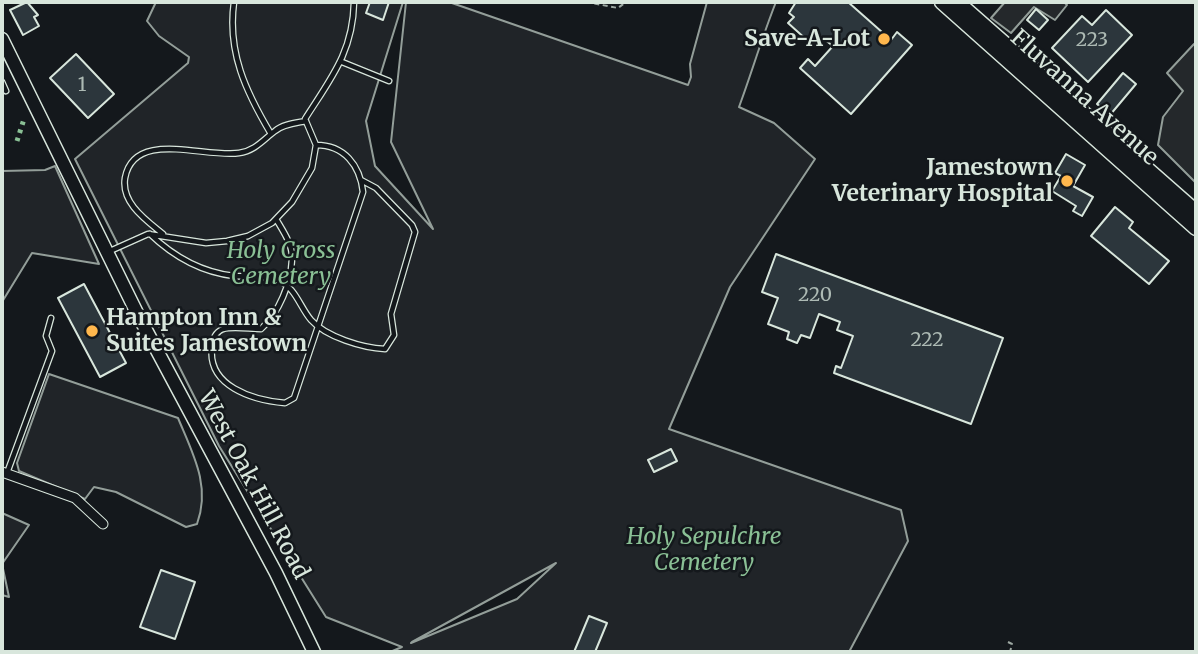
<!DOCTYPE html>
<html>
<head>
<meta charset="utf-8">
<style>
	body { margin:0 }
	#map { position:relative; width:1198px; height:654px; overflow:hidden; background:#14181c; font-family:Merriweather,serif }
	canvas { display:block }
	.frame { position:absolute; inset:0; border:4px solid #d8e6dc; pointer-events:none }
</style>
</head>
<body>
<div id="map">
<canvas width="1198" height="654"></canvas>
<div class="frame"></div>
</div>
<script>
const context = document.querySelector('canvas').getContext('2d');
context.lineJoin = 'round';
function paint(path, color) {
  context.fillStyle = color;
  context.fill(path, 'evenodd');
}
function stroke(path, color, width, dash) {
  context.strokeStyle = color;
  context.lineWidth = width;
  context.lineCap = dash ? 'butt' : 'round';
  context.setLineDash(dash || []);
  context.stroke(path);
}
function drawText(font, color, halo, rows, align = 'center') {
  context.font = font + ' Merriweather,serif';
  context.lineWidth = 5;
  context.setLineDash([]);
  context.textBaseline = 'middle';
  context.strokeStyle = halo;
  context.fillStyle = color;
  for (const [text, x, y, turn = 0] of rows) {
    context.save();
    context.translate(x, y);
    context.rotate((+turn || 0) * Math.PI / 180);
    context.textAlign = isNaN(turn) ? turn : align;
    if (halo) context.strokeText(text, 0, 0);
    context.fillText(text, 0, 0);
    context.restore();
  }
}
const green = new Path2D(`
	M156 2H403L366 121 375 166 433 229 391 142 406 2H449L688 85 691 77 690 64 707 2H776C762 37 752 72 739 107L774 123 815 159 730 287 669 429 901 510 908 541 849 652H390L402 647 326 617 219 446 75 159 188 63 189 57 159 36 147 21ZM556 563 517 599 411 643 412 642Z
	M55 166 99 264 32 253 2 302V171L45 170Z
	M49 374 178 418C193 454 211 486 197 524L186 527 116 492 94 487 85 499 19 471 17 463Z
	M2 513 29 525 2 564 9 597 2 595Z`);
paint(green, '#202428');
stroke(green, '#939e99', 2);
const parking = new Path2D(`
	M1005 2H1064L1067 5 1055 20 1034 7 1011 33 991 18Z
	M1194 44 1196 46V183L1158 145 1163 117 1183 91 1167 73Z`);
paint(parking, '#24282b');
stroke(parking, '#939e99', 2);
const building = new Path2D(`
	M27 2 38 15 34 17 39 26 23 35 10 10Z
	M370 2H389L383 20 366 13Z
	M796 2H848L891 40 897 32 912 45 851 114 800 68 808 59 815 66 833 46 816 33 808 41 788 23 794 17 789 13Z
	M1036 9 1048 20 1039 30 1027 20Z
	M1106 10 1132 35 1088 82 1052 48 1082 16 1092 25Z
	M76 54 114 94 88 118 50 78Z
	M1123 73 1136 84 1110 115 1097 104Z
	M1066 154 1085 165 1073 186 1093 197 1082 216 1073 211 1076 206 1052 191 1061 176 1055 173Z
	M1115 207 1133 222 1129 228 1169 261 1149 284 1091 236Z
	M776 254 1003 338 971 424 834 373 836 366 841 368 853 336 837 330 840 322 819 314 810 338 801 335 797 343 787 339 789 332 768 324 778 298 762 292Z
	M84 284 126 363 100 377 58 298Z
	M671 449 677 461 654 472 648 460Z
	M161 570 195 582 175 639 140 627Z
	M589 616 607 623 595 652H574Z`);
paint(building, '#2c363c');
stroke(building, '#d8e6dc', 2);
const service = new Path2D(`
	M234 2C227 52 246 92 271 134
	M342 62 389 81
	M2 82 6 91
	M276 219C283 231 293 245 292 259 291 283 279 313 261 329 249 329 234 326 223 329 215 332 213 339 212 347 207 386 252 400 285 403L294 398 363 192C360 165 344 145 316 145
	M150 234C174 257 200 272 234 276 247 277 264 275 277 280 296 287 299 306 311 320 326 337 363 348 385 349L394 335 391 314 415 232 412 225 376 188 361 180
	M163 234C146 220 121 203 125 178 134 129 204 158 239 153 255 151 264 139 275 131 283 124 296 123 306 121
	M110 251 148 234 206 243 227 241 248 236 272 223 292 202 312 168 316 145 305 119C331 78 353 52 354 2
	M7 473 52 351 46 336 51 318`);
const minor = new Path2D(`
	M2 472 75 498 103 524`);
const secondary = new Path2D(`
	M2 39 138 315 276 573 314 652`);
const primary = new Path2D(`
	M942 2 1196 228
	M957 2 1196 212`);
stroke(service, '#d8e6dc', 7);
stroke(minor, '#d8e6dc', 11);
stroke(secondary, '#d8e6dc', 15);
stroke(primary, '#d8e6dc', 17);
stroke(new Path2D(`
	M586 2 618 8 626 2
	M1008 642 1012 644 1010 652`), '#9da8a2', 2, [5, 3.5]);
stroke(service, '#14181c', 4.5);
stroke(minor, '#14181c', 9);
stroke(secondary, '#14181c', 12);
stroke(primary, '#14181c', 14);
stroke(new Path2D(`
	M17 141 24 119
	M2 142H4`), '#8ac095', 5, [3.5, 5]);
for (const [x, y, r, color] of [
	[884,39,7,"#ffb74d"],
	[1067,181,7,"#ffb74d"],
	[92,331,7,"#ffb74d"]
]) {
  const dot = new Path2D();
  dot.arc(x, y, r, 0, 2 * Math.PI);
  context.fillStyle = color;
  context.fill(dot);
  stroke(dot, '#14181c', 2.5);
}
drawText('19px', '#adbab4', null, [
	["223",1092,41],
	["1",82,86],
	["220",815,296],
	["222",927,341]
]);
drawText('bold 23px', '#d8e6dc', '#14181c', [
	["Save-A-Lot",870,39],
	["Jamestown",1053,168],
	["Veterinary Hospital",1053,194],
	["Hampton Inn &",106,318,"left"],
	["Suites Jamestown",106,344,"left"]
], 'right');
drawText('23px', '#d8e6dc', '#14181c', [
	["Fluvanna Avenue",1084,98,42],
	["West Oak Hill Road",253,485,62]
]);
drawText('italic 23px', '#8ac095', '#14181c', [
	["Holy Cross",281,251],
	["Cemetery",281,277],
	["Holy Sepulchre",704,537],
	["Cemetery",704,563]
]);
</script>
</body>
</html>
